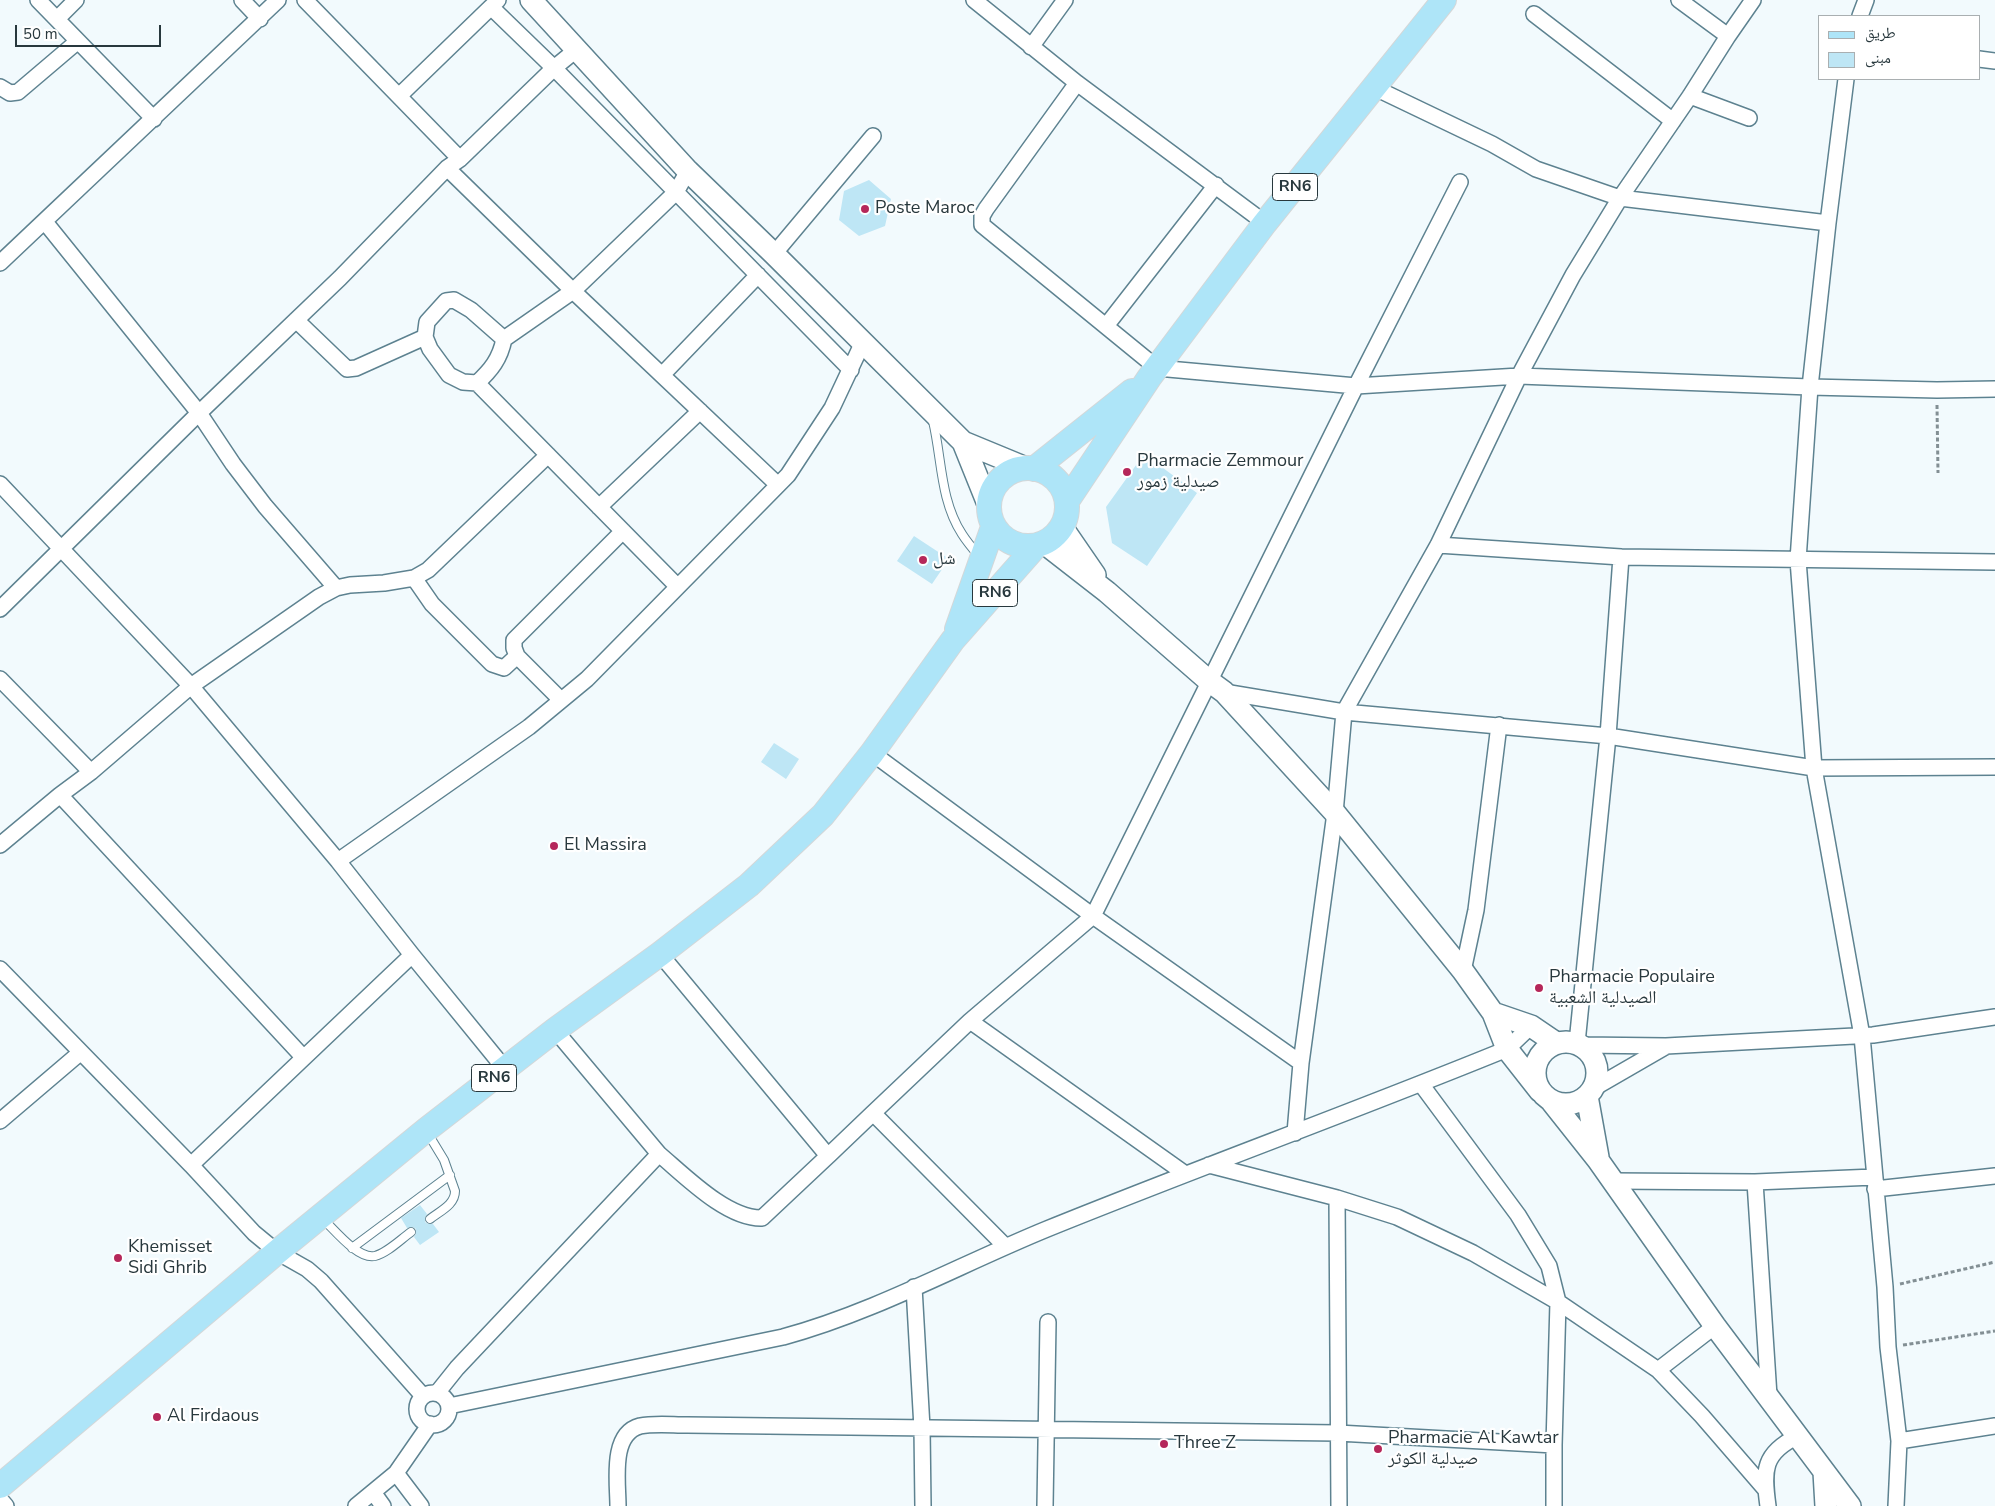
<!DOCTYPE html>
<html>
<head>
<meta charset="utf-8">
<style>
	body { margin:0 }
	#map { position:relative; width:1995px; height:1506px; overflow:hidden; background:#f2fafd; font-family:"Nunito Sans","Noto Naskh Arabic",sans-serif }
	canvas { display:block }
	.legend { position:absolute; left:1818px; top:15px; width:162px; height:65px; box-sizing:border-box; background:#fff; border:1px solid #a9afb1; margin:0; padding:6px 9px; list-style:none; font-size:15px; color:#28383d }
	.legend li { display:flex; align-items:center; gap:10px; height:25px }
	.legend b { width:25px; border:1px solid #a9afb1 }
	.scale { position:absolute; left:15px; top:25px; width:146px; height:22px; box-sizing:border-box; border:2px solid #28383d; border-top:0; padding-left:6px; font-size:15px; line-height:18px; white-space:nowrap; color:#28383d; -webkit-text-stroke:4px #fff; paint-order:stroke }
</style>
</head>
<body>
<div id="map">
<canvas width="1995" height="1506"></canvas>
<ul class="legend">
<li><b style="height:6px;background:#aee5f8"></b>طريق</li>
<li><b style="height:14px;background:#bee6f5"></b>مبنى</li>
</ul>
<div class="scale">50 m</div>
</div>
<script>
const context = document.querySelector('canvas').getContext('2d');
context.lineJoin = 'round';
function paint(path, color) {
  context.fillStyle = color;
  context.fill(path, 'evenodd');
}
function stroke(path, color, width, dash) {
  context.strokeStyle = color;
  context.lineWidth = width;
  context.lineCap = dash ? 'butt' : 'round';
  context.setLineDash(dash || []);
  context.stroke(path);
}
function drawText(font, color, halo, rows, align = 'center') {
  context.font = font + ' "Nunito Sans","Noto Naskh Arabic",sans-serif';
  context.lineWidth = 4.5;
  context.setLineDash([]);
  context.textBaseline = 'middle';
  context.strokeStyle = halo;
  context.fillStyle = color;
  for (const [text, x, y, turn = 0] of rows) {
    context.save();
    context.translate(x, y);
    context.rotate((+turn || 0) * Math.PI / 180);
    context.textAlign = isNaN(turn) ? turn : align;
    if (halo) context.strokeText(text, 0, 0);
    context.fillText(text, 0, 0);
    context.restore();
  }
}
paint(new Path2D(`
	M869 180 891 199 885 226 859 236 839 220 844 191Z
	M1144 454 1197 493 1147 566 1112 543 1106 507Z
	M914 536 949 559 932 584 897 561Z
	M774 743 799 759 786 779 761 762Z
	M420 1205 427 1214 425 1217V1222L428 1224H433L439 1232 420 1245 414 1237 416 1234V1229L413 1227 407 1228 401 1218Z`), '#bee6f5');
const lane = new Path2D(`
	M933 421C942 459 940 500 962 534 967 542 973 549 979 556
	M427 1132 444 1160 455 1191C455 1205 440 1211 430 1219
	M322 1218C334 1229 358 1260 375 1256 387 1253 400 1240 411 1232
	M352 1248 450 1175`);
const street = new Path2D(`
	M38 0 154 119
	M242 0 260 19
	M305 0 460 159
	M498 0 491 7 554 68 851 370
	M974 0 1077 83 1265 223
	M1679 0 1728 36
	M1534 14 1673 121
	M1860 16 1866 0
	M57 19 76 0
	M1031 47 1065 0
	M1979 59 1995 61
	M1846 79 1828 223 1810 387 1798 560 1814 768 1862 1036 1885 1287 1888 1347 1899 1441 1896 1506
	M1077 83 986 209 982 216V225L1157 368 1356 386 1519 376 1810 387 1937 390 1995 389
	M0 87 10 93 18 92 78 41
	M1375 88 1492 144 1536 169 1620 198 1828 223
	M399 96 491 7
	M1690 96 1749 118
	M447 168 573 291 778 485
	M45 222 199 413 233 464 265 506 336 588
	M774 254 873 136
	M0 263 278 0
	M296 320 347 369 356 368 425 337
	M1106 326 1216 185
	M504 339 471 310 454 300 446 301 427 322 425 337 430 349 449 375 463 382 477 383 677 586
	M662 375 758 275
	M477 383C491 370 500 359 504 339L573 291 676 192 688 171
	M0 484 191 686 338 861 412 955 505 1069
	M599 507 700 411
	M1438 545 1621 557 1995 562
	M414 578 432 604 492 664 504 668 517 656
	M0 609 199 413 340 278 447 168 460 159 554 68 576 50
	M0 679 91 772
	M1224 692 1344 712 1608 736 1814 768 1995 767
	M561 700 517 656 514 648V640L623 531
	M872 753 1093 916 1301 1063
	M60 795 303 1057
	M0 845 60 795 91 772 191 686 319 597 336 588 350 585 384 583 414 578 428 570 548 455
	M338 861 529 727 587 679 788 475 832 408 863 342
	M0 969 191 1165 254 1233 277 1252 307 1269 321 1281 423 1396
	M1463 971 1476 910 1499 725
	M970 1021 1184 1173
	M1577 1043 1608 736 1621 557
	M1581 1045 1666 1046 1873 1035 1995 1017
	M1421 1084 1518 1215 1549 1266 1558 1302 1554 1445V1506
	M1594 1088 1665 1047
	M873 1113 970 1021 1093 916 1356 386 1460 182
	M0 1121 81 1052
	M1295 1133 1301 1063 1335 813 1344 712 1438 545 1519 376 1573 275 1620 198 1690 96 1728 36 1753 0
	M659 1154C685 1176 727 1219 762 1218L828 1156 660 954
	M828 1156 873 1113 1005 1246
	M191 1165 412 955
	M1209 1165 1337 1198 1397 1217 1473 1253 1558 1302 1658 1370 1702 1416 1766 1490
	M1612 1181 1755 1182 1874 1177
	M1755 1182 1769 1396
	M1875 1189 1995 1176
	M1337 1198 1339 1506
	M914 1287 922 1428 923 1506
	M1658 1370 1715 1326
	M437 1393 457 1368 659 1154 555 1030
	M417 1409a16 16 0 1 1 32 0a16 16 0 1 1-32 0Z
	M449 1406 783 1337C875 1312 959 1265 1047 1229 1200 1167 1355 1111 1507 1049L1531 1026
	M1899 1441 1995 1426
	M396 1473 421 1506
	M373 1492 383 1506
	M0 1499 6 1506
	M356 1506 396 1473 430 1424
	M618 1506C618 1482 610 1434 640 1426 654 1423 672 1425 687 1425L1338 1433 1554 1445
	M1045 1506 1048 1322
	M1768 1506C1763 1470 1763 1453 1798 1436`);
const secondary = new Path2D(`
	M531 0 688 171 774 254 963 442 1026 468
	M963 442 988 504
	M1062 527 1095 575
	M1044 543 1107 592 1209 681 1224 692 1335 813 1463 971 1493 1013 1507 1049 1540 1091
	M1493 1013 1531 1026 1556 1043
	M1535 1073a31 31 0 1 1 62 0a31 31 0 1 1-62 0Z
	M1587 1096 1598 1157
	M1552 1102 1598 1160 1715 1326 1850 1506
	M1824 1472 1826 1506`);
const primary = new Path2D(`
	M989 507a39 39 0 1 1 78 0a39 39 0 1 1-78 0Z
	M1034 469 1132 391
	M1067 501 1149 378 1265 223 1444 0
	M957 629 993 527
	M0 1486 277 1252 426 1130 555 1030 660 954 749 885 823 815 872 753 953 640 1036 546`);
stroke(lane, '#5d8290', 10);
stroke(street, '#5d8290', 18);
stroke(secondary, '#5d8290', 24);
stroke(primary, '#d4d7d8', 26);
stroke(new Path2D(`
	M1937 405 1938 473
	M1900 1284 1995 1262
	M1903 1345 1995 1331`), '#838f94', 3, [4, 2.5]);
stroke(lane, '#fff', 8);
stroke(street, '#fff', 15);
stroke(secondary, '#fff', 21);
stroke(primary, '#aee5f8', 24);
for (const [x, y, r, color] of [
	[865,209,5,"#b5275a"],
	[1127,472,5,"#b5275a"],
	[923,560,5,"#b5275a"],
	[554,846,5,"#b5275a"],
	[1539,988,5,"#b5275a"],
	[118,1258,5,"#b5275a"],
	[157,1417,5,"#b5275a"],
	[1164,1444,5,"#b5275a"],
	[1378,1449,5,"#b5275a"]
]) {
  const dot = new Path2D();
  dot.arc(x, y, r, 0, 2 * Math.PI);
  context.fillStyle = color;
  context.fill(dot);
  stroke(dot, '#fff', 2);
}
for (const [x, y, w] of [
	[1295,187,45],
	[995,593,45],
	[494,1078,45]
]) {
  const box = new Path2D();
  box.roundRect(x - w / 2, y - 13.5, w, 27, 4);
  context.fillStyle = '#fff';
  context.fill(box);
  stroke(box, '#28383d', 1);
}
drawText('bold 16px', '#28383d', null, [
	["RN6",1295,187],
	["RN6",995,593],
	["RN6",494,1078]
]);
drawText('18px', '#28383d', '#fff', [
	["Poste Maroc",875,209],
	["Pharmacie Zemmour",1137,462],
	["صيدلية زمور",1137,483],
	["شل",933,560],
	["El Massira",564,846],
	["Pharmacie Populaire",1549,978],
	["الصيدلية الشعبية",1549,999],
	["Khemisset",128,1248],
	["Sidi Ghrib",128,1269],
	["Al Firdaous",167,1417],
	["Pharmacie Al Kawtar",1388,1439],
	["صيدلية الكوثر",1388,1460],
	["Three Z",1174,1444]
], 'left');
</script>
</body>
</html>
